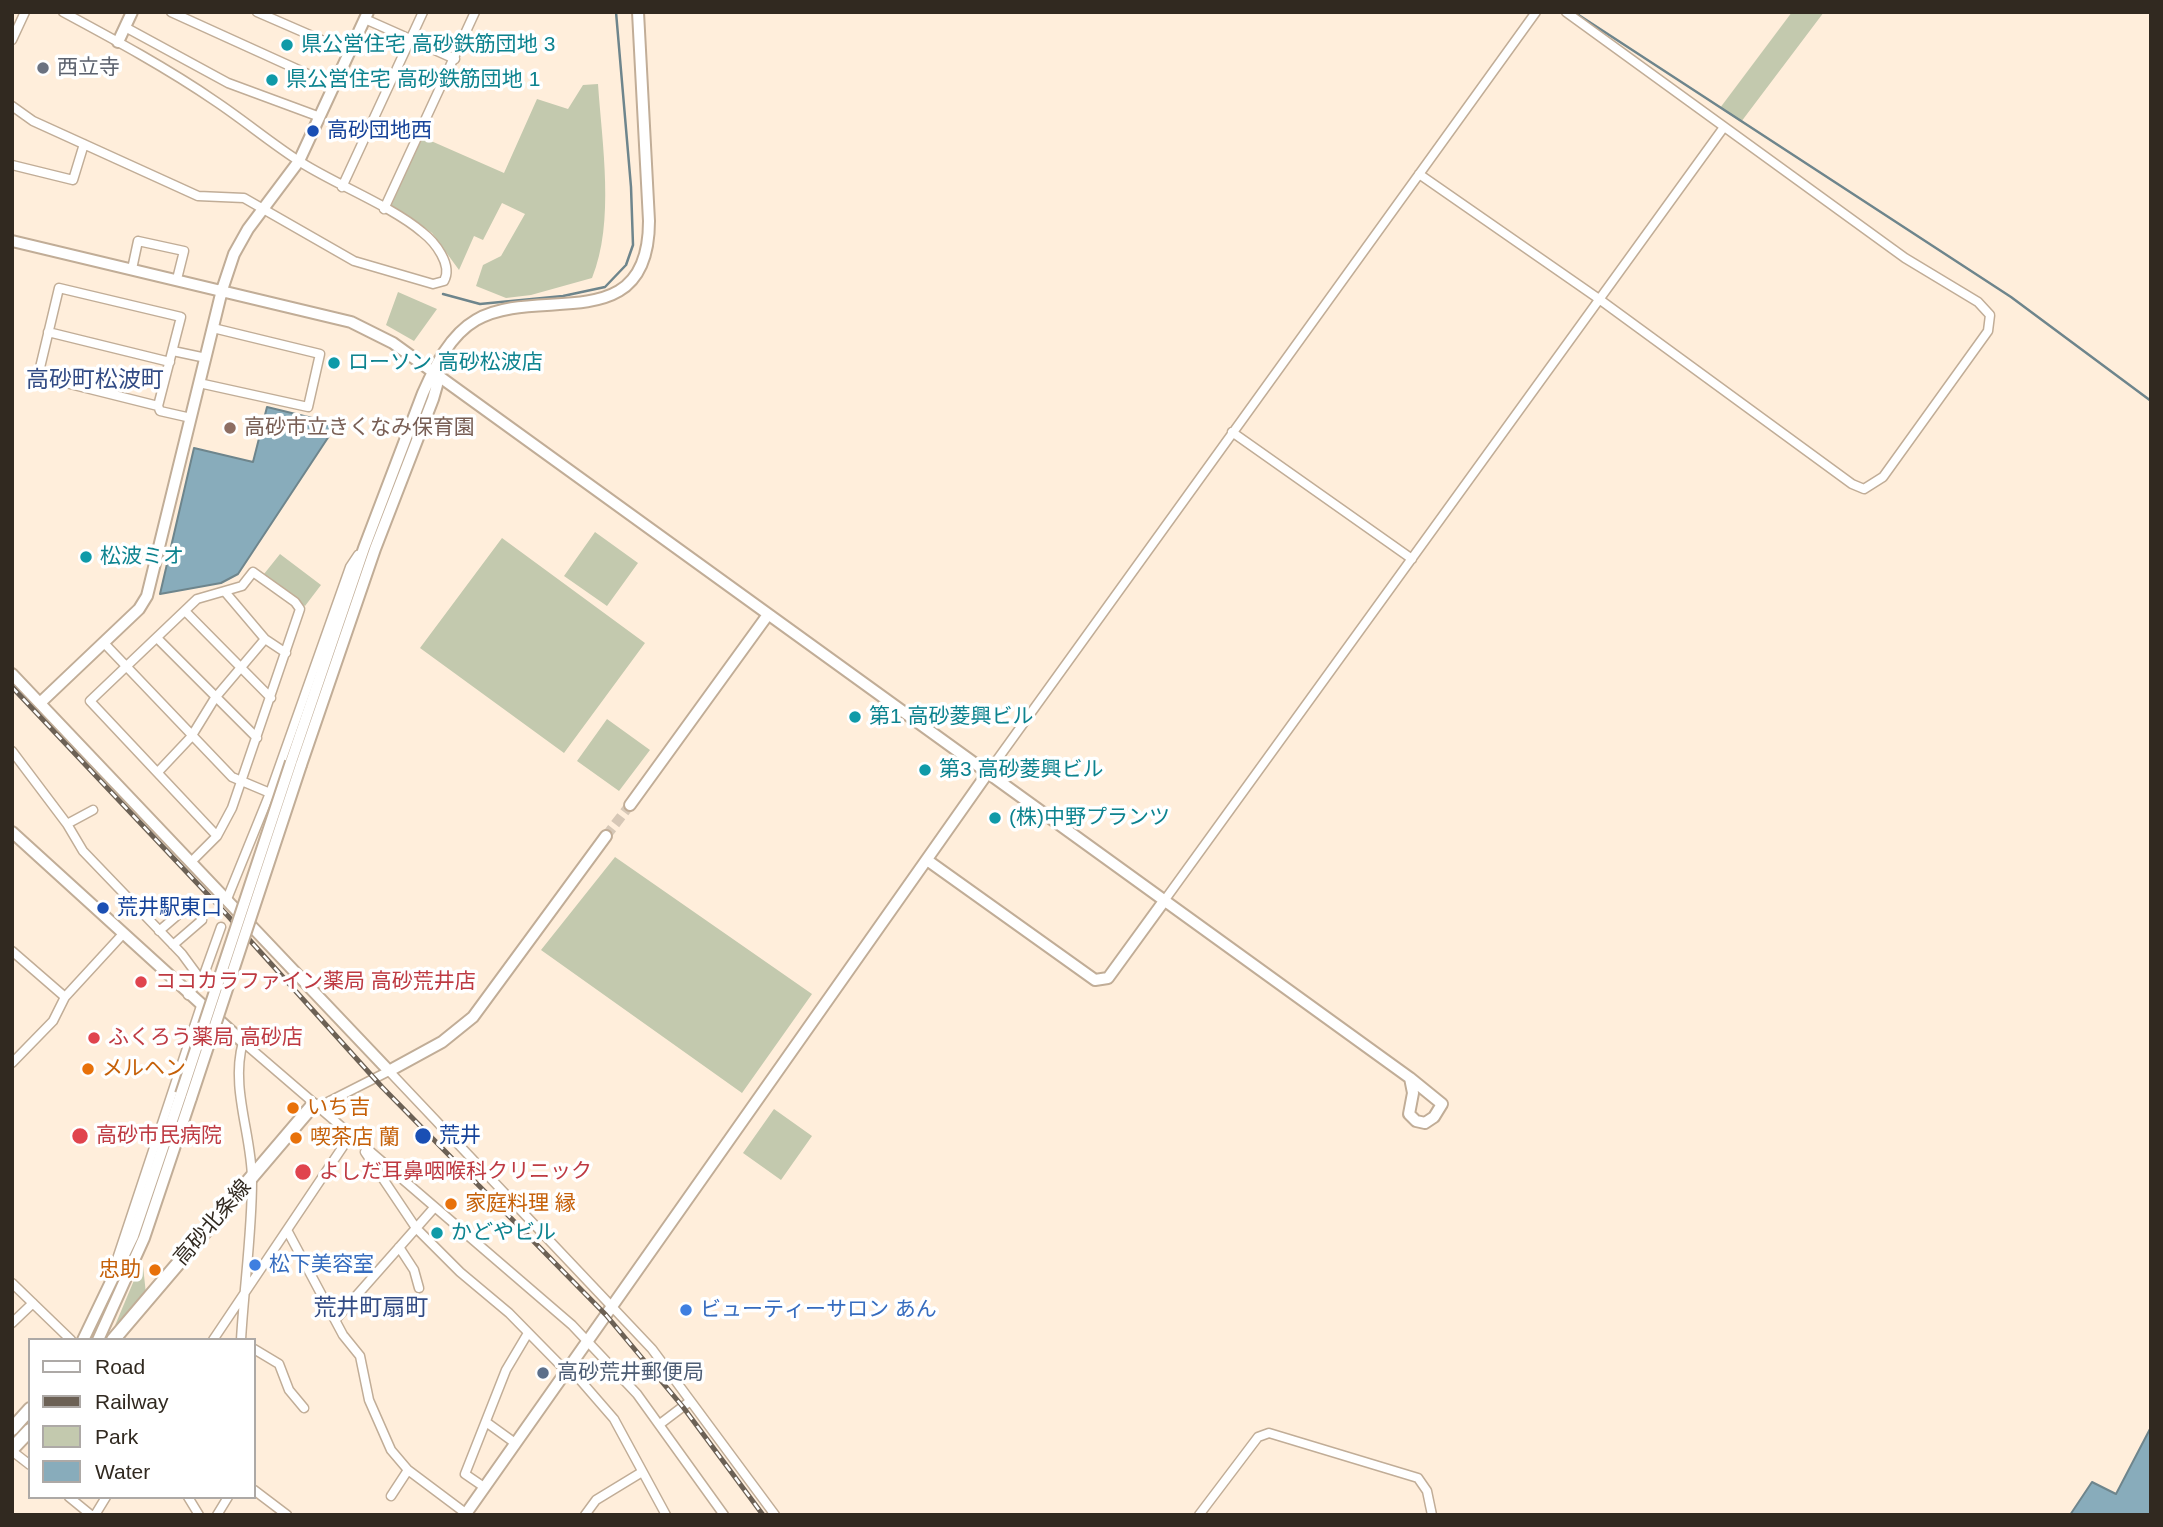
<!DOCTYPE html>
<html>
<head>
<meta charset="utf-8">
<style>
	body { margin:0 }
	#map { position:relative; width:2163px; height:1527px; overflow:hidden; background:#ffeedb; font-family:Helvetica,sans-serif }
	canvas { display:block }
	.frame { position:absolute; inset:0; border:14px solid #312920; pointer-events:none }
	.legend { position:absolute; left:28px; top:1338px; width:228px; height:161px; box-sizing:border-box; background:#fff; border:2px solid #ada9a6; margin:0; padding:9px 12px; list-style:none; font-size:21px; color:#312920 }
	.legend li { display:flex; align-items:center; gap:14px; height:35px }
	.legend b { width:35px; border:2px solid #ada9a6 }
</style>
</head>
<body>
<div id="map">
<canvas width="2163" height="1527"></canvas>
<div class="frame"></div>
<ul class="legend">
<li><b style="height:9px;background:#fff"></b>Road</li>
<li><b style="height:9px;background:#6c6155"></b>Railway</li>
<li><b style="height:19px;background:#c3c9ae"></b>Park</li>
<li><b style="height:19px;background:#88acbb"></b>Water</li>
</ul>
</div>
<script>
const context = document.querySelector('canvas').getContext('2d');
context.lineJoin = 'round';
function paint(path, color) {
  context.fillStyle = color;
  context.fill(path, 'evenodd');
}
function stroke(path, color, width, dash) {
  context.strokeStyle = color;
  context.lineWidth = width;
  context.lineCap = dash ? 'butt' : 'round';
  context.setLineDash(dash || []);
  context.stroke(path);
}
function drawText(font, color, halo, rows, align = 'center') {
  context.font = font + ' Helvetica,"Noto Sans JP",sans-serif';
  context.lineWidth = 7;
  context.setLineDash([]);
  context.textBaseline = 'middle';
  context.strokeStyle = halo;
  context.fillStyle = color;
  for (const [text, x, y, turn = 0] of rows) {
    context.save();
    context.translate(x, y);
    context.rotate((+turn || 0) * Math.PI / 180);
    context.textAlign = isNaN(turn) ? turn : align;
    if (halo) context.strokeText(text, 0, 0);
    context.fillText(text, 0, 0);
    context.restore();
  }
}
paint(new Path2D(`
	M1792 12H1824L1741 122 1720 108Z
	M598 84C602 144 615 222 592 278L531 295 506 298 476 286 483 265 501 256 525 214 502 203 483 240 474 236 459 270 432 233 391 206 422 137 504 173 537 99 568 109 583 85Z
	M398 292 437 309 414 341 386 325Z
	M595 532 638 563 607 606 564 576Z
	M502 538 645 643 564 753 420 648Z
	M280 554 321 585 305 606 264 574Z
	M607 719 650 750 619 791 577 761Z
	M615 857 812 994 742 1093 541 950Z
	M774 1109 812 1136 781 1180 743 1153Z
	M140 1266H143L146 1294 111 1335Z`), '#c3c9ae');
const water = new Path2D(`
	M267 407 337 424 238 574 221 583 160 594 194 448 253 462Z
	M2151 1427V1515H2070L2092 1482 2116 1494Z`);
paint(water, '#88acbb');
stroke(water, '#6e858c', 2);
stroke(new Path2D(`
	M1574 12 2011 297 2151 401
	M443 294 480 304 563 296 605 287 626 265 633 245 631 187 616 12`), '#6e858c', 2.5);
stroke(new Path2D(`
	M606 836 630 805`), '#d6c7b6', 10, [10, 5]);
const minor = new Path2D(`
	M171 12 334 86
	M257 12 349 52
	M365 19 455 59
	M125 27 228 83 320 117
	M12 40 25 12
	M12 106 33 121 198 196 244 198 354 261 433 284 444 281C453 265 435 242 422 232 393 207 337 185 302 163 272 144 245 121 215 101 167 68 115 40 63 12
	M12 165 73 180 84 144
	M1419 174 1599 299 1852 484 1864 489 1883 477 1988 331 1990 315 1978 302 1905 258 1566 12
	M342 187 423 12
	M384 209 475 12
	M132 269 138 241 184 251 177 279
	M48 332 170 362
	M173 351 206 358
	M199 383 308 407 320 354 213 328
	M158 406 181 317 59 288 38 376 158 406 160 411 191 418
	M1232 432 1412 559
	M226 593 265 639 286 653
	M185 611 271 698
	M157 638 257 738
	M104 643 232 777 270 793
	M12 751 67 824 83 851 182 954 196 973 197 981
	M989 771 1536 12
	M158 772 191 737 215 698 265 639
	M67 824 93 810
	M191 862 217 836 232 808 300 609 295 602 253 572 242 586 197 599 90 701 217 836
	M227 899 270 793 350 567 358 555
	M1164 901 1724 127
	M159 931 187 907
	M173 945 202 920
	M12 951 65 997
	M188 995 197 981 202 980 221 927
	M12 1063 53 1021 65 997 122 935
	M313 1105 326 1103 389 1071 652 1349 775 1515
	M365 1152 416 1228 460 1272 509 1313 565 1370
	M287 1230 343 1335 360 1356 369 1400 391 1450 408 1470 468 1515
	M399 1247 414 1270 419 1288
	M115 1265 201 1006
	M12 1283 71 1340
	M335 1320 433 1209
	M12 1323 33 1303
	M213 1340 350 1136
	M241 1340C244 1287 252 1233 252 1180 252 1135 230 1088 243 1042L572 1325 637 1394 724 1515
	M254 1349 279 1364 289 1390 304 1408
	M568 1366 614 1419 666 1515
	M486 1422 515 1443
	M660 1424 689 1402
	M12 1451 30 1465
	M484 1487 465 1474 506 1370 528 1333
	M254 1490 287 1515
	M391 1496 408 1470
	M69 1497 91 1515
	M188 1497 199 1515
	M95 1515 106 1497
	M217 1515 228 1497
	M585 1515 596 1500 642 1472
	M1199 1515 1258 1437 1269 1433 1418 1478 1427 1491 1432 1515`);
const tertiary = new Path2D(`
	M118 42 132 12
	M12 241 351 322 393 343 1410 1078 1442 1104 1434 1117 1425 1123 1416 1121 1409 1114 1413 1093 1410 1078
	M12 674 389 1071 442 1042 473 1017 606 836
	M40 703 139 609 147 596 222 290 234 254 248 229 299 161 368 12
	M291 762 364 548 423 393C435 366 450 335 476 320 538 284 649 340 649 221L638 12
	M301 765 375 549 433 399 437 385 433 370
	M630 805 767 616
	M12 832 243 1042
	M927 860 1095 980 1108 978 1164 901
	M83 1340 133 1236 181 1094
	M98 1340 144 1238 191 1098
	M465 1515 989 771`);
const primary = new Path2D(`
	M113 1340 313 1105
	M12 1429 30 1409
	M12 1449 30 1430`);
stroke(minor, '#c1ad97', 11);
stroke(tertiary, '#c1ad97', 14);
stroke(primary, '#c1ad97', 16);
stroke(minor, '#fff', 8);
stroke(tertiary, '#fff', 10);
stroke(primary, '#fff', 12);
const rail = new Path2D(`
	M12 687 228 916 382 1087 606 1315 683 1407 763 1515`);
stroke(rail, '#6c6155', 5);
stroke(rail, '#fff', 2.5, [8]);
const tertiaryBridge = new Path2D(`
	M181 1094 291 762
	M191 1098 301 765`);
stroke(tertiaryBridge, '#c1ad97', 14, []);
stroke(tertiaryBridge, '#fff', 10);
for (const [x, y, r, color] of [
	[287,45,7,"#0f9aa8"],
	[43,68,7,"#6b7280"],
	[272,80,7,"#0f9aa8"],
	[313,131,7,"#1a4fb4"],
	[334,363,7,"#0f9aa8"],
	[230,428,7,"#8d6e63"],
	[86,557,7,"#0f9aa8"],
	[855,717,7,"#0f9aa8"],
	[925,770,7,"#0f9aa8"],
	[995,818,7,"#0f9aa8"],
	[103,908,7,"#1a4fb4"],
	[141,982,7,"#e0444e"],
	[94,1038,7,"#e0444e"],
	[88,1069,7,"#e8710a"],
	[293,1108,7,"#e8710a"],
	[80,1136,9,"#e0444e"],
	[423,1136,9,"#1a4fb4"],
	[296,1138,7,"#e8710a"],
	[303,1172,9,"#e0444e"],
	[451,1204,7,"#e8710a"],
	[437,1233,7,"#0f9aa8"],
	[255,1265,7,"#3f7fe0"],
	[155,1270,7,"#e8710a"],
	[686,1310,7,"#3f7fe0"],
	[543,1373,7,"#5c6f8a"]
]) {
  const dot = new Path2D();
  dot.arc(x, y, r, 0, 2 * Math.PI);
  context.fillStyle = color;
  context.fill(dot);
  stroke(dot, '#fff', 2.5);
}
drawText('21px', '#0d838f', '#fff', [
	["県公営住宅 高砂鉄筋団地 3",301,45],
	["県公営住宅 高砂鉄筋団地 1",286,80],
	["ローソン 高砂松波店",348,363],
	["松波ミオ",100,557],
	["第1 高砂菱興ビル",869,717],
	["第3 高砂菱興ビル",939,770],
	["(株)中野プランツ",1009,818],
	["かどやビル",451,1233]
], 'left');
drawText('21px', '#5b616d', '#fff', [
	["西立寺",57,68]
], 'left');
drawText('21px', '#164399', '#fff', [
	["高砂団地西",327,131],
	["荒井駅東口",117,908],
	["荒井",439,1136]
], 'left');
drawText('21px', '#785e54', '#fff', [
	["高砂市立きくなみ保育園",244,428]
], 'left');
drawText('21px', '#be3a42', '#fff', [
	["ココカラファイン薬局 高砂荒井店",155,982],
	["ふくろう薬局 高砂店",108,1038],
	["高砂市民病院",96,1136],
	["よしだ耳鼻咽喉科クリニック",319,1172]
], 'left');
drawText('21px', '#c56008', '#fff', [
	["メルヘン",102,1069],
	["いち吉",307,1108],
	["喫茶店 蘭",310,1138],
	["家庭料理 縁",465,1204],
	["忠助",141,1270,"right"]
], 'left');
drawText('21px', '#312920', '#fff', [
	["高砂北条線",213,1223,-49]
]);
drawText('21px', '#366cbe', '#fff', [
	["松下美容室",269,1265],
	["ビューティーサロン あん",700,1310]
], 'left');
drawText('21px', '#4e5e75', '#fff', [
	["高砂荒井郵便局",557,1373]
], 'left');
drawText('23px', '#324b84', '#fff', [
	["高砂町松波町",95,381],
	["荒井町扇町",371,1309]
]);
</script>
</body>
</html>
